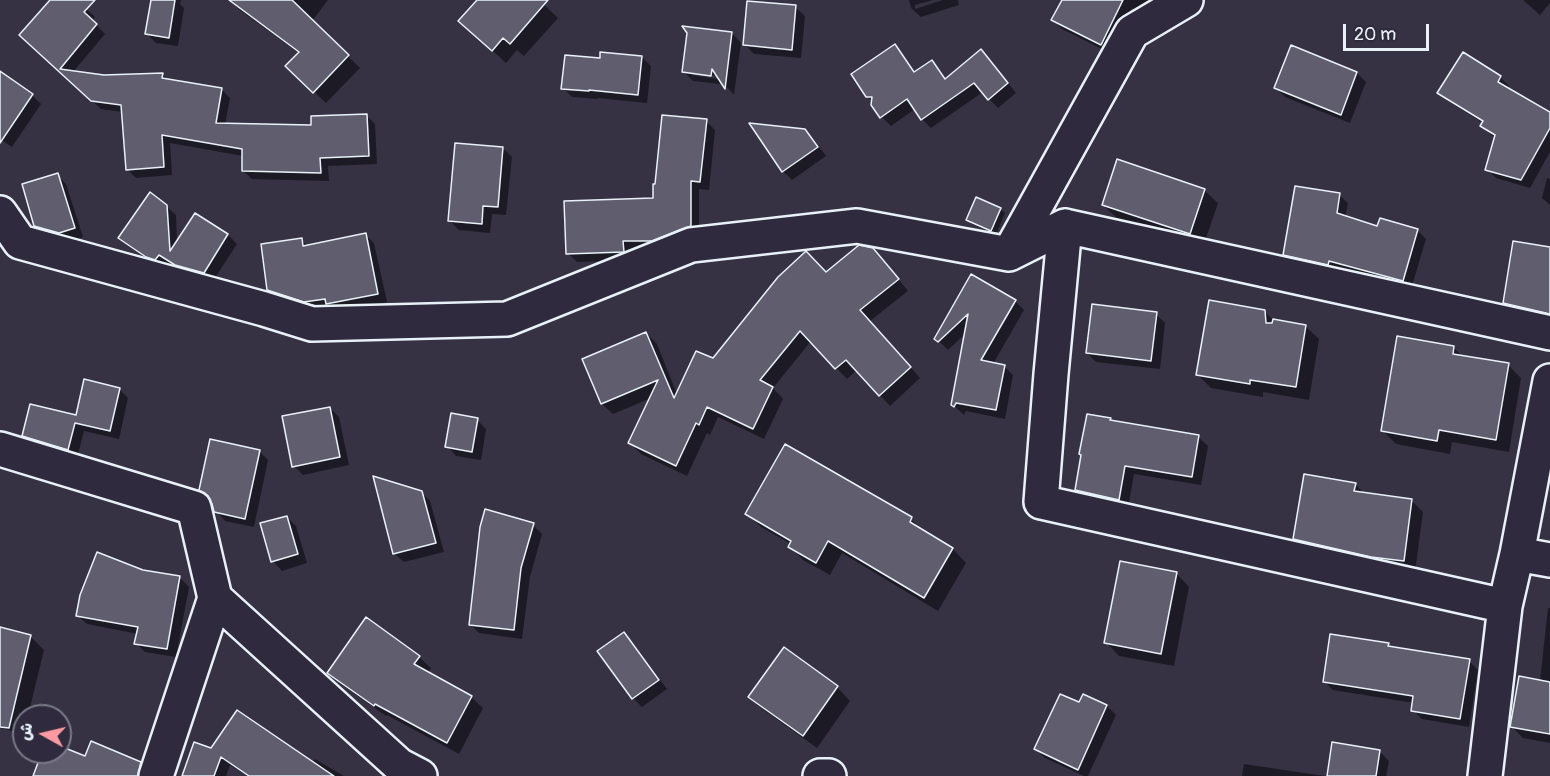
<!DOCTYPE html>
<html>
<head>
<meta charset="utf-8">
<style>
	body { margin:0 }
	#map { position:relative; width:1550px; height:776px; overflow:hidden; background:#363244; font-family:Pangolin,"Playpen Sans Arabic",sans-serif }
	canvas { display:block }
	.north { position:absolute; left:12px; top:704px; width:60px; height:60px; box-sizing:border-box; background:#2f2a3d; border:2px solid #797a88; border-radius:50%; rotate:278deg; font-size:16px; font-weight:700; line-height:24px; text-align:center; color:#e8f1f8 }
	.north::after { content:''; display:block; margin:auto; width:21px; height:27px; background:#ff9aa2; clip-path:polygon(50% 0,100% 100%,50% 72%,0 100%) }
	.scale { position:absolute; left:1343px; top:24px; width:86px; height:27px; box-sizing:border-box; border:3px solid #e8f1f8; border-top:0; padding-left:8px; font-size:18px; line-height:21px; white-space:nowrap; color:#e8f1f8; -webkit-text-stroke:4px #2f2a3d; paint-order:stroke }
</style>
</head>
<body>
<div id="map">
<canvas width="1550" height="776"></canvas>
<div class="north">ش</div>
<div class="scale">20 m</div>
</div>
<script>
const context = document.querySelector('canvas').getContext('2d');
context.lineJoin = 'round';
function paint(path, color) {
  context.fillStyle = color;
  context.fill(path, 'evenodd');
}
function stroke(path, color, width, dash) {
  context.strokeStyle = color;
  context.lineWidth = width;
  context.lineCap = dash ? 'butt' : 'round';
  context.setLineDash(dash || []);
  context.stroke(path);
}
paint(new Path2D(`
	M52 0H77L95 17 92 21 105 34 73 72 104 76 163 75 168 80 221 89 230 98 225 125 313 126 366 115 375 124 377 164 328 166 329 181 252 179 243 171V156L170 143 172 175 136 178 127 169 123 112 101 109 29 43Z
	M152 0H181L180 4 184 8 178 46 156 43 147 34Z
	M230 0H328L312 21 360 68 326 103 287 66 299 53 241 11Z
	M479 0H539L558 18 524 56 517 50 506 63 460 21Z
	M909 0H933L915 5V9L943 0H958L959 5 921 17 911 8Z
	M1063 0H1162L1144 17 1132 8 1110 53 1062 29 1053 20Z
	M1523 0H1550V3L1540 15Z
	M795 7 805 16 801 58 754 54 745 45Z
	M732 33 741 43 734 95 720 79V84L693 81 684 72ZM692 72 719 76 718 79 692 75Z
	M894 46 903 55 915 73 932 62 941 71 946 80 990 60 1016 93 998 108 983 92 931 128 922 119 915 109 891 126 882 117 873 102 867 96Z
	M1292 47 1357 73 1366 82 1350 123 1285 97 1276 88Z
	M1463 54 1501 78 1509 86 1507 90 1550 114V152L1530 188 1496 178 1487 169 1496 138 1491 135 1482 126 1483 123 1448 101 1439 92Z
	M642 57 651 66 647 103 598 98V99L572 97 563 88 601 60Z
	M0 73 32 95 41 104 12 147 0 139Z
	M706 121 715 130 709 190 699 189V235L662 249H632V260L577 262 568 253 655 199Z
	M804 130 814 140 826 156 792 180 783 171Z
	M503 148 512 157 506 215 492 214 490 233 459 230 450 221Z
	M57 175 66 184 83 237 69 242 45 235 35 226Z
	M1547 178 1550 179V205L1542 198Z
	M1204 190 1218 203 1203 247 1117 218 1103 205Z
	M1339 195 1348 203 1345 218 1378 228 1417 230 1426 239 1411 289 1337 268 1336 272 1294 263 1285 254Z
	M977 199 1000 209 1005 213 996 235 972 224 968 220Z
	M166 206 176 215 177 243 195 215 228 235 237 244 213 281 186 274 168 263 165 268 157 266 129 246 120 237Z
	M365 234 374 243 387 302 337 312 314 310 278 299 268 290 301 240 308 246Z
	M1550 248V320L1514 312 1504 303Z
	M873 249 884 261 908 291 870 321 920 378 890 406 857 370 847 379 811 341 773 388 783 399 764 439 718 417 710 435 707 433 687 476 641 454 630 443 651 398 613 414 602 404 584 360 646 333 657 344 677 394 713 360 827 274Z
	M972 276 1015 301 1024 310 993 364 1004 366 1013 375 1005 419 966 411 964 415 953 405 966 333 948 350 936 338Z
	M1264 311 1273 320 1305 326 1319 339 1309 400 1263 392V397L1211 388 1198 375Z
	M1156 314 1165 323 1160 369 1096 362 1087 353Z
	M1453 347 1463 357 1508 365 1521 378 1509 452 1452 442 1450 454 1396 444 1383 431Z
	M119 389 128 398 119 439 84 431 77 458 33 445 24 436 77 417Z
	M330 408 339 417 349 465 303 475 294 466Z
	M477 420 486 429 481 460 456 456 447 446Z
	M1110 420 1112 422 1198 437 1208 446 1201 485 1134 474 1128 508 1086 499 1076 490Z
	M259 451 268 460 254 527 225 521 216 511 210 499 201 489Z
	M1355 484 1365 494 1411 500 1423 512 1415 572 1306 550 1294 539Z
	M421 492 430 501 444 552 404 562 394 553Z
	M747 513 911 519 924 532 953 549 966 563 938 611 842 553 830 575 803 560 790 546 791 544 761 527Z
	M287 517 296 526 307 563 282 571 273 561Z
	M533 525 542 534 530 577 522 639 479 633 470 624Z
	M143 571 180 578 189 587 176 657 145 652 136 643 138 634 87 624 77 615Z
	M1176 573 1189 587 1174 666 1119 656 1106 642Z
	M1548 608H1550V743L1523 738 1511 726 1540 681Z
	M0 629 30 636 44 650 28 716H24V734L0 728Z
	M624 634 633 643 667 689 642 707 633 698 599 651Z
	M1388 645 1391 648 1469 661 1478 670 1469 727 1422 719 1413 710 1414 703 1333 690 1324 681Z
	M419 657 431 668 428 673 471 697 483 708 459 754 387 715 386 716 341 684 329 673Z
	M837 687 850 701 817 748 764 710 750 697Z
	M1084 696 1107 706 1116 715 1088 776H1084L1045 758 1036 749 1080 704Z
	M211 750 312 763 315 759 344 776H247L230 765 226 776H184Z
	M1380 752 1389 761 1386 776H1328Z
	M1244 764 1325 776H1242Z`), '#0007');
const building = new Path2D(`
	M50 0H95L84 12 97 24 60 69 104 75 163 73 162 78 222 88 216 123 311 125V116L367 114 369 156 320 158 321 173 242 171V149L162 135 164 167 126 170 121 105 91 101 19 35Z
	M151 0H175L169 38 145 34Z
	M229 0H292L349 55 313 93 285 66 299 52Z
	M477 0H548L510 44 503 38 492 51 458 21Z
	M1062 0H1123L1101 45 1051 20Z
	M747 1 796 5 792 50 743 45Z
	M682 26 732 32 725 89 712 69 711 76 682 72 687 33Z
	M895 44 914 72 932 60 945 79 981 49 1008 83 988 100 974 83 921 120 907 99 880 118 871 105 872 97H866L851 74Z
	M1291 45 1357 72 1341 115 1274 88Z
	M600 52 642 56 638 95 589 90V91L561 89 565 55 600 58Z
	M1463 52 1501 76 1498 82 1550 112V128L1521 180 1485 170 1495 135 1480 126 1483 121 1437 93Z
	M0 71 33 94 0 143Z
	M662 115 707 119 700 182 691 181V226L652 241H623L624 252 566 254 564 201 653 198V184H655Z
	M749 123 805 129 818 147 782 172Z
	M455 143 503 147 498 207 483 206 482 224 448 221Z
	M1117 159 1205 189 1190 234 1102 205Z
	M58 173 75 228 59 233 34 226 22 184Z
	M1295 186 1340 193 1337 213 1377 226 1380 218 1418 229 1403 281 1329 261 1328 265 1283 255Z
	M150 192 167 205 170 251 195 213 228 234 204 273 175 265 159 255 155 260 146 257 118 238Z
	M976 197 1001 208 991 231 966 220Z
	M366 233 378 294 326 304 325 299 304 302 267 290 261 244 302 238 303 246Z
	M1513 241 1550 247V314L1503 303Z
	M859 245 873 248 899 279 860 310 911 367 879 396 846 360 835 369 800 331 760 380 773 387 753 429 707 407 699 425 696 423 676 466 628 443 658 380 601 404 582 359 646 332 674 398 696 351 713 358 778 277 806 251 826 272Z
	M971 274 1016 300 981 360 1005 365 996 410 956 403 954 407 951 405 968 314 938 342 934 339Z
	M1209 300 1265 310 1266 323H1272L1273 319 1306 325 1296 387 1250 380V384L1196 375Z
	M1092 304 1157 312 1151 361 1086 353Z
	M1397 336 1454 346 1453 354 1509 363 1496 440 1439 430 1437 441 1381 431Z
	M84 379 120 388 110 431 75 423 68 450 22 436 30 404 76 415Z
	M330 407 340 457 292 467 282 416Z
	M451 413 478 418 472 452 445 447Z
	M1087 414 1111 418 1110 420 1199 435 1192 477 1125 466 1119 500 1075 490 1081 455 1079 454Z
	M210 439 260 450 245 519 214 512 212 504 208 496 199 490Z
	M785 444 912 517 910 522 953 548 924 598 828 541 816 563 788 547 791 541 745 514Z
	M1304 474 1356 483 1354 491 1412 499 1404 561 1371 557 1293 539Z
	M373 476 422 491 436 543 393 554Z
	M485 509 534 523 521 568 514 630 469 625 480 527Z
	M287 516 298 554 271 562 260 523Z
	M97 552 143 570 180 576 167 649 134 644 138 627 76 616 80 595Z
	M1120 561 1177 572 1161 654 1104 643Z
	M366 617 420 656 414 664 472 696 447 743 375 704 374 706 327 673Z
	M0 627 31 635 9 728 0 727Z
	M624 632 659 680 632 699 597 651Z
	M1330 634 1389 643 1388 646 1470 659 1460 719 1411 711 1413 696 1323 682Z
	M784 647 838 686 803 736 748 697Z
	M1519 676 1550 682V734L1510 727Z
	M1060 694 1079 702 1083 694 1107 705 1078 770 1034 749Z
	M237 710 334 776H249L221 757 214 776H182L194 742 211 748Z
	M91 741 141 762 138 776H33L42 752H60V746L85 756Z
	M1332 742 1380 750 1376 776H1327Z`);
paint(building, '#605e6e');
stroke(building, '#e8f1f8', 1.5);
const minor = new Path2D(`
	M0 213 20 242 264 309 312 324 507 319 691 245 857 226 1009 254 1065 226 1550 333
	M1065 226 1051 374 1041 502 1505 606
	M1009 254 1132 32 1186 0
	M0 449 194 508 215 598 156 776
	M1517 554 1550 560
	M215 598 399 765 420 776
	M820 776H829
	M1485 776 1505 606 1517 554 1550 381`);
stroke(minor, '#e8f1f8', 38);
stroke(minor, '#2f2a3d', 33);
</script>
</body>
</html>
